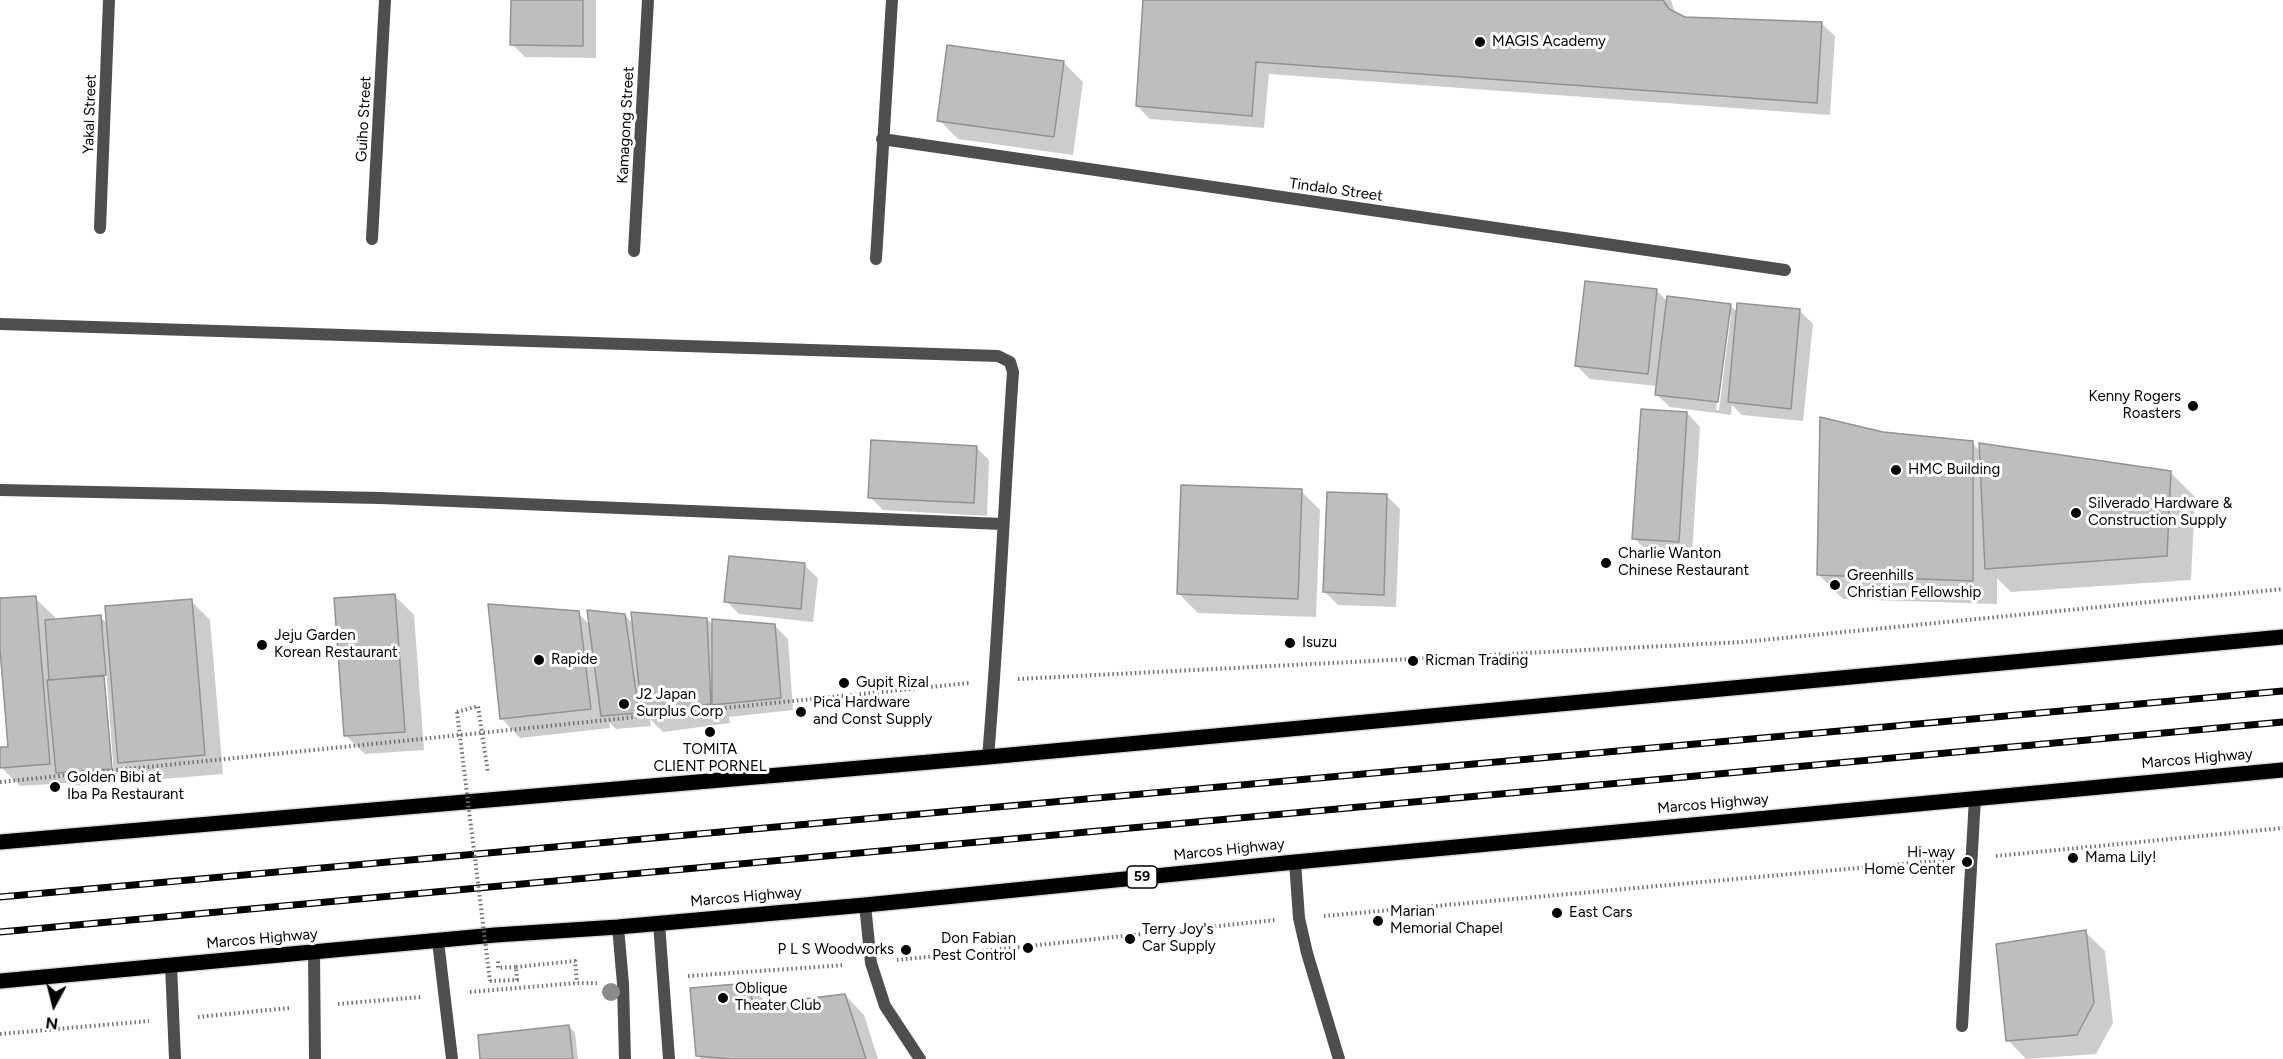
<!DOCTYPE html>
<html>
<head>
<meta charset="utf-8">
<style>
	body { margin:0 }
	#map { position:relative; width:2283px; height:1059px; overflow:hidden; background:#fff; font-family:Figtree,sans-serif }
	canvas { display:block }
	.north { position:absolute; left:24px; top:975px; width:60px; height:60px; -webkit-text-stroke:4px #fff; paint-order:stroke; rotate:187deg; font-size:16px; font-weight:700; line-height:24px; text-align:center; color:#000 }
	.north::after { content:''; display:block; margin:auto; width:21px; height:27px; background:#000; clip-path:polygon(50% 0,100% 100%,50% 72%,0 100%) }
</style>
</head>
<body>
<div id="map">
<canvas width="2283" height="1059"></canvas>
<div class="north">N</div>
</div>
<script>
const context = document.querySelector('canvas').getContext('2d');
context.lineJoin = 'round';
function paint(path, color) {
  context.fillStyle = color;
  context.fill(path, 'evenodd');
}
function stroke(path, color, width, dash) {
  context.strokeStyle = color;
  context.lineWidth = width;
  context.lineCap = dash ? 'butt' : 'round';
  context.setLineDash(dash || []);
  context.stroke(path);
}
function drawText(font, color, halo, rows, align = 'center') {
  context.font = font + ' Figtree,sans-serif';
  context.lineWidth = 6;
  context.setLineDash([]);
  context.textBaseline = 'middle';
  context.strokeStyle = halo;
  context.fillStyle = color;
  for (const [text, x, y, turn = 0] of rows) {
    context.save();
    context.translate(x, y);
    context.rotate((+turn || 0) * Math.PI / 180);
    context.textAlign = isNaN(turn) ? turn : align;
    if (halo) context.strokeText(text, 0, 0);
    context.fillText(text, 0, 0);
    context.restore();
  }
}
paint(new Path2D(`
	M512 0H596V58L525 57 512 44Z
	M1144 0H1671L1675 14 1684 18 1821 23 1835 36 1830 115 1269 74 1264 128 1150 119 1137 106Z
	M1064 63 1083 82 1073 155 958 139 939 120Z
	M1656 290 1668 302 1730 305 1738 313 1800 311 1813 324 1803 421 1742 415 1732 405 1731 415 1670 407 1656 394 1657 386 1590 379 1577 366ZM1728 315H1731L1719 410H1716Z
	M1687 413 1700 427 1692 554 1647 551 1634 538Z
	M1883 434 1972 443 1981 452 2170 472 2195 497 2191 580 2011 592 1997 578V604L1843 599 1818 574Z
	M976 447 989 460 987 516 883 510 870 497Z
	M1301 491 1320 510 1316 617 1198 613 1179 594Z
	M1387 496 1400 509 1396 607 1338 605 1325 592Z
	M804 565 818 578 813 622 739 614 726 601Z
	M395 596 414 615 424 750 365 754 345 735Z
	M35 598 55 617V621L100 617 108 624 191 601 210 620 223 774 138 781 123 766 124 782 70 786 67 783 20 786 1 767 0 749 10 748 0 631V600ZM100 629H103L114 776H111Z
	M578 613 590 625 625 615 633 624 707 619 714 626H775L788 639 793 710 729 717 730 723 663 732 650 719 651 726 616 729 609 722 610 728 520 738 501 718Z
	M2085 932 2105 951 2113 1023 2096 1054 2026 1059 2008 1040Z
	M748 984 767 1003 845 995 864 1015 878 1059H701L698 1056Z
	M569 1026 575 1033 578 1059H482Z`), '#0003');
const building = new Path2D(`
	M511 0H583V46L510 45Z
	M1143 0H1663L1669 9 1685 17 1822 22 1817 103 1256 62 1252 116 1136 106Z
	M947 45 1064 61 1054 137 937 121Z
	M1585 281 1657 289 1648 374 1575 366Z
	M1667 296 1731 304 1718 402 1655 395Z
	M1737 303 1800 309 1791 409 1728 402Z
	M1641 409 1687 412 1679 542 1632 539Z
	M1820 417 1883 432 1973 441V581L1817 575Z
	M871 440 977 446 974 503 868 498Z
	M1979 443 2171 471 2167 556 1985 569Z
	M1181 485 1302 489 1298 599 1177 594Z
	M1327 492 1387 494 1384 595 1323 592Z
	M729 556 805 563 801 609 724 602Z
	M395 594 405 732 344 736 334 598Z
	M36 596 50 764 0 768V747H8L0 649V598Z
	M192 599 205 755 118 763 105 606Z
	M488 604 579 611 591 709 500 719Z
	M587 610 625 614 639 713 601 716Z
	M631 612 707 618 711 704 642 713Z
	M101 615 106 675 49 680 45 620Z
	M712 619 775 624 781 698 712 705Z
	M104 676 112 769 56 773 47 680Z
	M2086 930 2094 1003 2077 1035 2006 1041 1996 944Z
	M749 983 753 1005 845 994 866 1059H731L696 1056 690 988Z
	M569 1025 573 1059H480L478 1035Z`);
paint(building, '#bebebe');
stroke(building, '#929292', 1.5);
const primary = new Path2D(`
	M0 842 988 757 2283 637
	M0 981 495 935 618 927 865 905 1295 862 2283 770`);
stroke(primary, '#dbdbdb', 18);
stroke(new Path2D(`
	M1018 679 1742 642 2283 589
	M457 712 478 706 488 773
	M0 782 969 683
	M1996 856 2283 828
	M1324 916 1947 860
	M897 960 1275 920
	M516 967 575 961 577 983
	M688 976 845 965
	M490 981 517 980 516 967 498 968V960
	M470 992 577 983H597
	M338 1004 421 997
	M198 1017 289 1008
	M0 1034 149 1021`), '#707070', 4, [1.5, 3]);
stroke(new Path2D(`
	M1295 862 1299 918 1307 953 1339 1059
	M659 923 669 1059
	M618 927 623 984 625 1059
	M438 941 452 1059
	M171 965 175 1059
	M1962 1026 1975 798`), '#4e4e4e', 12);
stroke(new Path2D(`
	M882 139 1785 270
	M100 228 109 0
	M372 239 385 0
	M634 251 648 0
	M876 259 892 0
	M0 324 998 356 1010 362 1013 372C1004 501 999 629 988 757
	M0 490 380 498 1002 524
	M865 905 871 963 885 1006 920 1059
	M314 952 315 1059`), '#4e4e4e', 12);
stroke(primary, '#000', 15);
const rail = new Path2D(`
	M0 897 2283 691
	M0 932 2283 722`);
stroke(rail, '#000', 7);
stroke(rail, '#fff', 4.5, [14]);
stroke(new Path2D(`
	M457 712 490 981`), '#707070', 4, [1.5, 3]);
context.fillStyle = '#8b8b8b';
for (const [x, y] of [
	[611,992]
]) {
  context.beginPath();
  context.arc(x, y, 9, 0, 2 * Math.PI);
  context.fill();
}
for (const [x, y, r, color] of [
	[1480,42,6,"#000"],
	[2193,406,6,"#000"],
	[1896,470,6,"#000"],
	[2076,513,6,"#000"],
	[1606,563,6,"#000"],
	[1835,585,6,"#000"],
	[1290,643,6,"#000"],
	[262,645,6,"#000"],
	[539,660,6,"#000"],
	[1413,661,6,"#000"],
	[844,683,6,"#000"],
	[624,704,6,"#000"],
	[801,712,6,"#000"],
	[710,732,6,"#000"],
	[55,787,6,"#000"],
	[2073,858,6,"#000"],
	[1967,862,6,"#000"],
	[1557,913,6,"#000"],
	[1378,921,6,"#000"],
	[1130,939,6,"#000"],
	[1028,948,6,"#000"],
	[906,950,6,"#000"],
	[723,998,6,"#000"]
]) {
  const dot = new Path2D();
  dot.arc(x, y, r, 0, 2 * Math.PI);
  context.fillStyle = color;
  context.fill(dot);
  stroke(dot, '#fff', 2);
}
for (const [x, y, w] of [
	[1142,877,30]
]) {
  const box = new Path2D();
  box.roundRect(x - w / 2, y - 11, w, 22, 4.5);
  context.fillStyle = '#fff';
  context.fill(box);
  stroke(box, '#000', 1.5);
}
drawText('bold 14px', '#000', null, [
	["59",1142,877]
]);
drawText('15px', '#000', '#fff', [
	["MAGIS Academy",1492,42],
	["Kenny Rogers",2181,397,"right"],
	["Roasters",2181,414,"right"],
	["HMC Building",1908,470],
	["Silverado Hardware &",2088,504],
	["Construction Supply",2088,521],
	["Charlie Wanton",1618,554],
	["Chinese Restaurant",1618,571],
	["Greenhills",1847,576],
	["Christian Fellowship",1847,593],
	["Jeju Garden",274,636],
	["Korean Restaurant",274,653],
	["Isuzu",1302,643],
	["Rapide",551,660],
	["Ricman Trading",1425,661],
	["Gupit Rizal",856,683],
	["J2 Japan",636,695],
	["Surplus Corp",636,712],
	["Pica Hardware",813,703],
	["and Const Supply",813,720],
	["TOMITA",710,750,"center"],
	["CLIENT PORNEL",710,767,"center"],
	["Golden Bibi at",67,778],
	["Iba Pa Restaurant",67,795],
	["Hi-way",1955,853,"right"],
	["Home Center",1955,870,"right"],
	["Mama Lily!",2085,858],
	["Marian",1390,912],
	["Memorial Chapel",1390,929],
	["East Cars",1569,913],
	["Terry Joy's",1142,930],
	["Car Supply",1142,947],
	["Don Fabian",1016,939,"right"],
	["Pest Control",1016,956,"right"],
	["P L S Woodworks",894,950,"right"],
	["Oblique",735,989],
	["Theater Club",735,1006]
], 'left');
drawText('15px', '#000', '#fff', [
	["Yakal Street",90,114,-88],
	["Guiho Street",364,119,-87],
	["Kamagong Street",626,125,-87],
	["Tindalo Street",1336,190,8],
	["Marcos Highway",2197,759,-5],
	["Marcos Highway",1713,804,-5],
	["Marcos Highway",1229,850,-6],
	["Marcos Highway",746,897,-5],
	["Marcos Highway",262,939,-5]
]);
</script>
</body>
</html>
